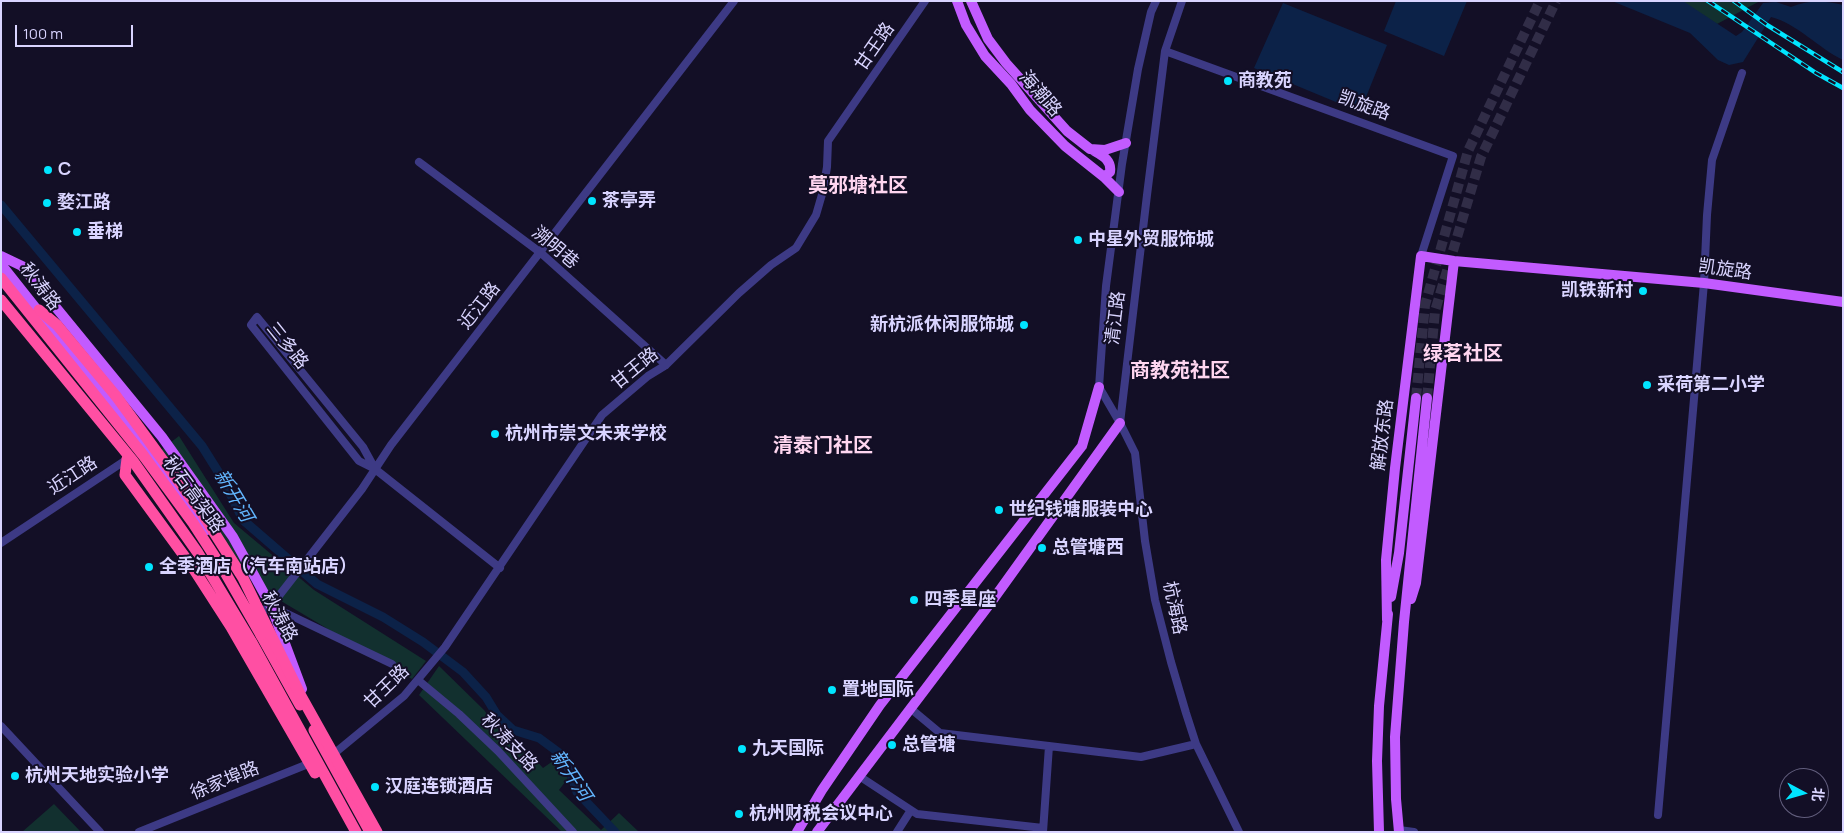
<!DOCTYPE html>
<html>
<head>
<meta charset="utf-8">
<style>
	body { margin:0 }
	#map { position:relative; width:1844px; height:833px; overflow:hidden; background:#130f26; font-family:Manrope,"Noto Sans SC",sans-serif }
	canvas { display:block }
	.frame { position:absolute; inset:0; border:2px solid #d9d4ff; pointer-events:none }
	.north { position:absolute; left:1779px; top:768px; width:50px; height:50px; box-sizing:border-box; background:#130f26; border:1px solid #625e7d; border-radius:50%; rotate:96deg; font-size:14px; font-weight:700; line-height:20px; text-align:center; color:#d9d4ff }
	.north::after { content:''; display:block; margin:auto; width:18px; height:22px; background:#00e5ff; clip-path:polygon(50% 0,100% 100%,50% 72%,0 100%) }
	.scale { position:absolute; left:15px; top:25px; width:118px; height:22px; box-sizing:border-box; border:2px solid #d9d4ff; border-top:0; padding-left:6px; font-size:15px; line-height:18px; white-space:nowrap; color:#d9d4ff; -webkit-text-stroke:4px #130f26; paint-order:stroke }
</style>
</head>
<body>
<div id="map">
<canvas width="1844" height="833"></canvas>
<div class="frame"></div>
<div class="north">北</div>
<div class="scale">100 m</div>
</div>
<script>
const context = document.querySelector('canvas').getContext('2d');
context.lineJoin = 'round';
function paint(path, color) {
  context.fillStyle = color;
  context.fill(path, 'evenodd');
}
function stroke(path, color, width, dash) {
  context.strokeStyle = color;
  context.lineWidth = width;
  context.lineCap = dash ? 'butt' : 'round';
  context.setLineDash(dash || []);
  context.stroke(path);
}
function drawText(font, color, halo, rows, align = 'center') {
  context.font = font + ' Manrope,"Noto Sans SC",sans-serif';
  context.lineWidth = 4;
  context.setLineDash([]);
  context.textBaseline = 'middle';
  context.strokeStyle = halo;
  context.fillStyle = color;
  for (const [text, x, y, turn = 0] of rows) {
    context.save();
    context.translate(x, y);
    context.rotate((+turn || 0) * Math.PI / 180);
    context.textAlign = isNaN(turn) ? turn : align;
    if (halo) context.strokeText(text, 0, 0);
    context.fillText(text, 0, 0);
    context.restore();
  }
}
paint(new Path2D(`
	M1681 1H1760L1717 24Z
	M179 436 234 523 314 590 426 661 412 679 281 601 235 569 152 457Z
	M439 666 484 710 494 723 505 735 522 745 543 768 553 761 568 778 559 790 601 830 619 813 639 832H562L419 695Z
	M54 804 81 832H22Z`), '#12302f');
paint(new Path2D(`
	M1396 1H1467L1444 56 1384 31Z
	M1612 1H1683L1736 36 1742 32 1763 3 1776 2 1791 7C1809 0 1823 0 1843 5V60C1818 48 1798 24 1771 17L1743 62 1729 65 1718 60 1690 33Z
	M1283 3 1387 45 1360 112 1254 68Z`), '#0c2248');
stroke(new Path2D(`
	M1 205 202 446 224 481 243 520 317 584 383 617 423 642 463 672 486 697 497 715 513 730 539 738 558 752 570 771 577 792 615 832`), '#0c2248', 9);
stroke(new Path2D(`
	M1416 398 1425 305 1468 151 1540 1
	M1427 398 1435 311 1481 157 1556 1`), '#312d47', 10, [10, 5]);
stroke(new Path2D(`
	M1156 1 1151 12 1138 69 1122 164 1106 286 1099 387 1120 423 1135 453 1145 541 1155 600 1171 662 1186 713 1196 744 1239 832
	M1165 51 1453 156 1421 256
	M419 162 541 253 666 365
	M1120 423 1147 195 1165 51 1182 1
	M375 469 363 447 257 317 251 325 359 461 375 469 500 568
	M1 543 129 458
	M271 606 392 664
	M257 614 271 606 362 489 391 445 734 1
	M418 680 459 714 498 751 573 832
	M910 708 940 733 1141 757 1196 744
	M1 726 100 832
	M336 752 404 696 445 647 602 415 648 376 666 365 739 293 771 265 796 248 816 215 823 191 827 167 828 141 925 1
	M859 776 917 814 1043 828
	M1658 815 1704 283 1707 215 1712 160 1742 73
	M1399 830 1414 832
	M139 832 313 762
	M897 832 911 810
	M1043 832 1049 746`), '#3d3a85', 8);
stroke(new Path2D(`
	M957 1 966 25 985 56 1011 84 1030 110 1065 146 1104 177 1119 192
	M971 1 988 39 1006 63 1067 131 1090 149 1105 150 1126 143
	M1091 149C1101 155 1112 159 1110 172L1104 177
	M1 256 22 266 162 437 233 537 271 606 302 689
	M1 264 146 447 207 530
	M1391 597 1399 553 1416 398
	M1411 599 1416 583 1454 261
	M1387 620 1386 560 1395 468 1421 256 1454 261 1704 283 1843 302
	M797 832 822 790 880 705 1082 446 1099 387
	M817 832 992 601 1120 423
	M1379 832 1377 761 1379 706 1388 614
	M1399 832 1396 799 1395 737 1404 622 1427 398`), '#c25bff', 10);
stroke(new Path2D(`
	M39 310 57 325 116 396
	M127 459 125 475 193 568
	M261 635 300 705
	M314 730 370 832`), '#ff4fa3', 11);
const rail = new Path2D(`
	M1708 1 1816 73 1843 88
	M1734 1 1767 25 1843 72`);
stroke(rail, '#00e5ff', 4.5);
stroke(rail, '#130f26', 2.5, [8]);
stroke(new Path2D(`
	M1 278 143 455 193 523 226 574 261 635
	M1 300 133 461 198 553 251 641 356 832
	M116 396 203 515 243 578 301 696 377 832
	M193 568 231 627 315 773`), '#ff4fa3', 11);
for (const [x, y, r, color] of [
	[1228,81,5,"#00e5ff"],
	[48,170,5,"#00e5ff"],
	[592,201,5,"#00e5ff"],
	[47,203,5,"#00e5ff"],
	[77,232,5,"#00e5ff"],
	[1078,240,5,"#00e5ff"],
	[1643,291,5,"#00e5ff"],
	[1024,325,5,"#00e5ff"],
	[1647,385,5,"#00e5ff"],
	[495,434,5,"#00e5ff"],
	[999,510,5,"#00e5ff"],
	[1042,548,5,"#00e5ff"],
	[149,567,5,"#00e5ff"],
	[914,600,5,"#00e5ff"],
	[832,690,5,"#00e5ff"],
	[892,745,5,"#00e5ff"],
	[742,749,5,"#00e5ff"],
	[15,776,5,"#00e5ff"],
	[375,787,5,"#00e5ff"],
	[739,814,5,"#00e5ff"]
]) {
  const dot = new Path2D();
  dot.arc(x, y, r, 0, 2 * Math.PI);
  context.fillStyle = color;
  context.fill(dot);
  stroke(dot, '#130f26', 2);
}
drawText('18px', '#d9d4ff', '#130f26', [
	["甘王路",875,47,-55],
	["海潮路",1040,94,49],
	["凯旋路",1364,106,20],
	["溯明巷",555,248,40],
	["凯旋路",1725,270,8],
	["秋涛路",40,287,52],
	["近江路",480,306,-52],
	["清江路",1116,318,-83],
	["三多路",287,346,51],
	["甘王路",635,369,-39],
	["解放东路",1383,435,-83],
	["近江路",73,476,-33],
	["秋石高架路",193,495,54],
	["杭海路",1174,608,78],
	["秋涛路",279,617,61],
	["甘王路",387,687,-44],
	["秋涛支路",509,743,46],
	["徐家埠路",225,781,-22]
]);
drawText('bold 18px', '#d9d4ff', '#130f26', [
	["商教苑",1238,81],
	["C",58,170],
	["茶亭弄",602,201],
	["婺江路",57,203],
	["垂梯",87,232],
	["中星外贸服饰城",1088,240],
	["凯铁新村",1633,291,"right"],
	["新杭派休闲服饰城",1014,325,"right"],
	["采荷第二小学",1657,385],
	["杭州市崇文未来学校",505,434],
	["世纪钱塘服装中心",1009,510],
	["总管塘西",1052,548],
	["全季酒店（汽车南站店）",159,567],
	["四季星座",924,600],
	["置地国际",842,690],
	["总管塘",902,745],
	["九天国际",752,749],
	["杭州天地实验小学",25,776],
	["汉庭连锁酒店",385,787],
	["杭州财税会议中心",749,814]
], 'left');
drawText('italic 19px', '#62b6ff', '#130f26', [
	["新开河",233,496,59],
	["新开河",570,776,56]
]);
drawText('bold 20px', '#ffd6f0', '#130f26', [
	["莫邪塘社区",858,186],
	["绿茗社区",1463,354],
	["商教苑社区",1180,371],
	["清泰门社区",823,446]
]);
</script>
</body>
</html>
